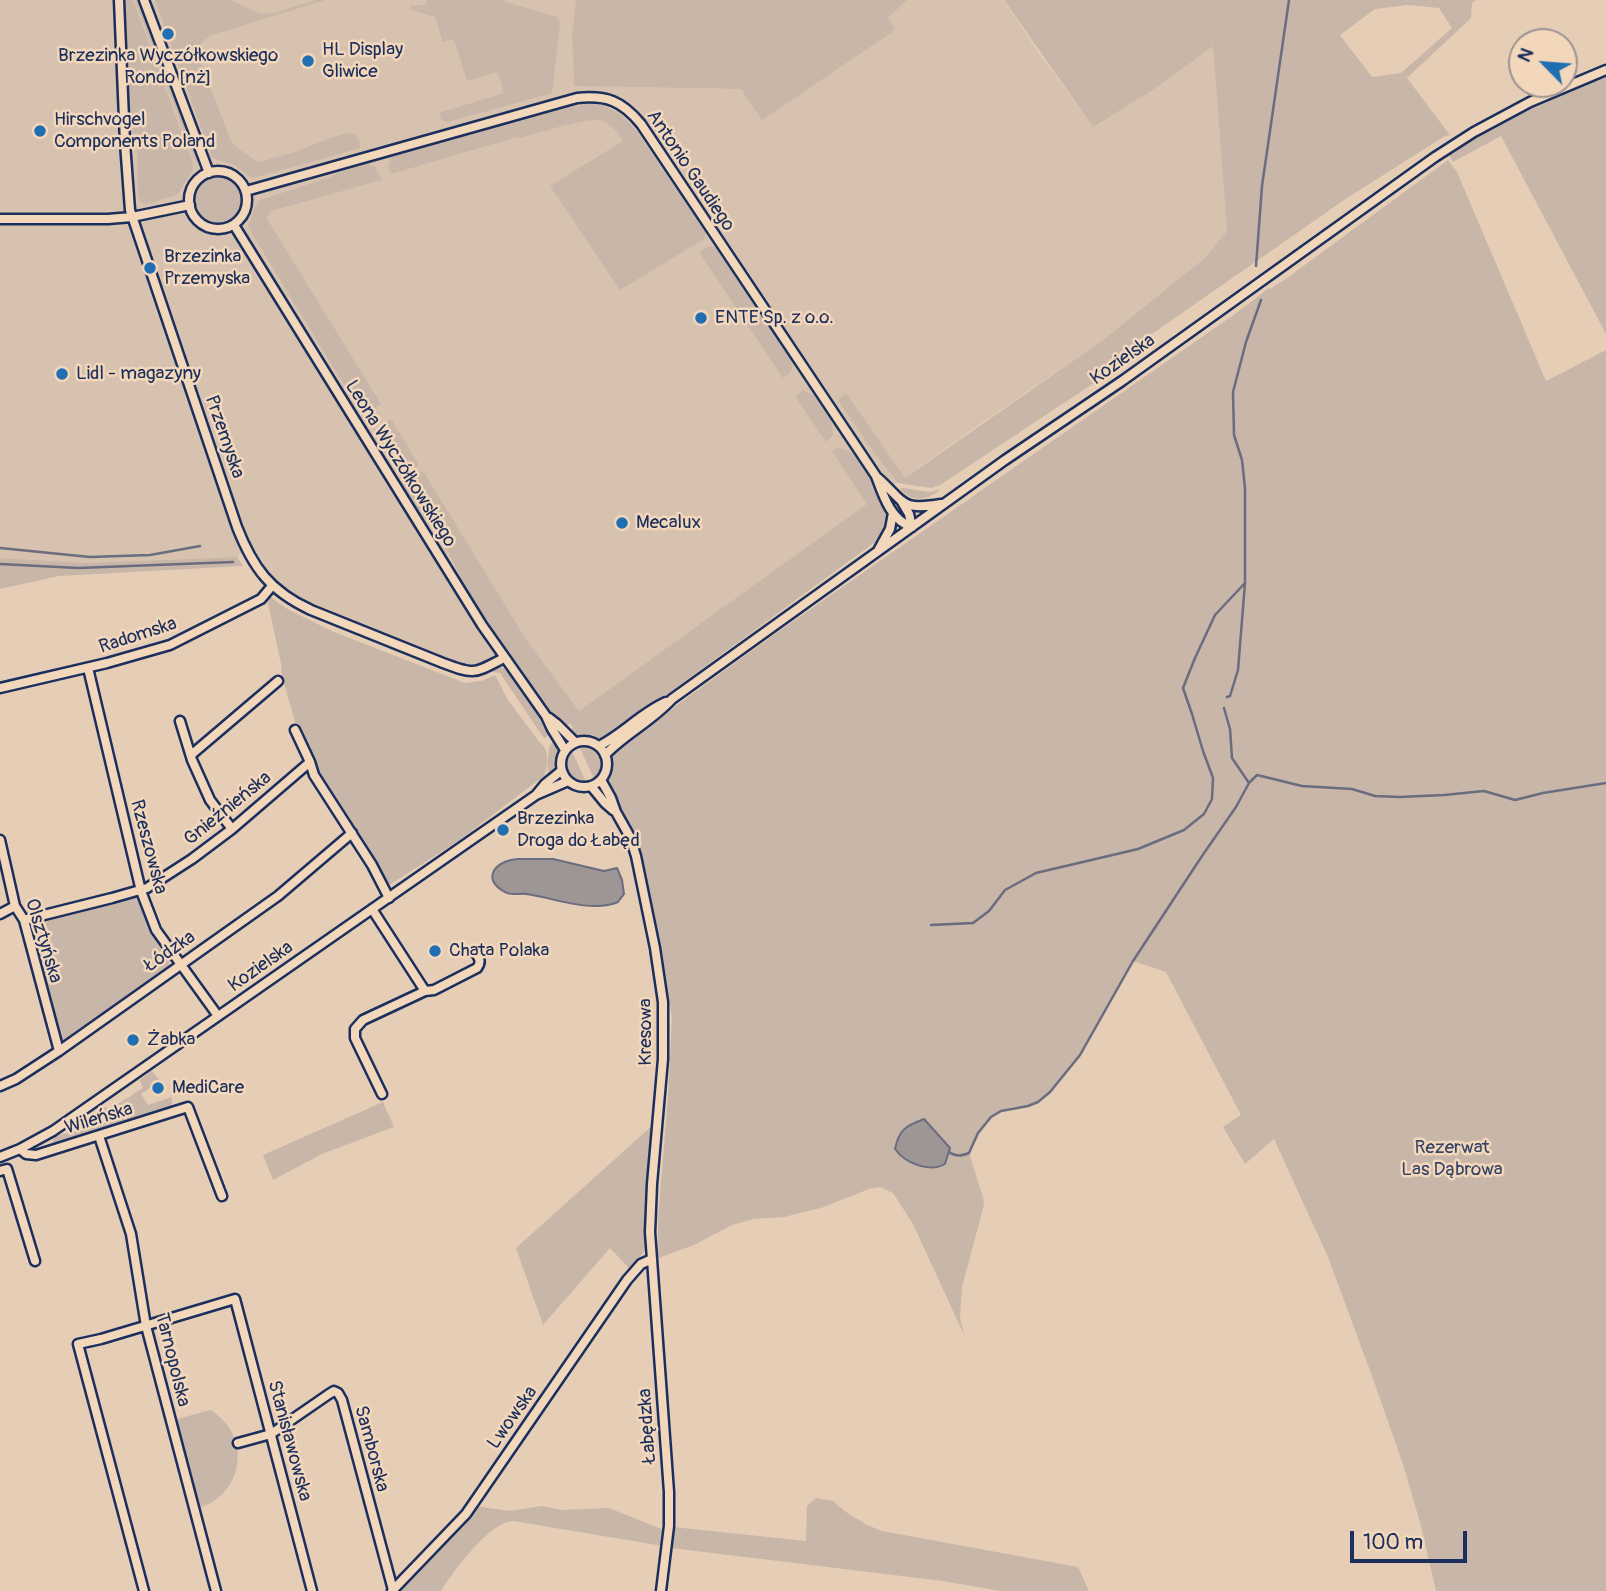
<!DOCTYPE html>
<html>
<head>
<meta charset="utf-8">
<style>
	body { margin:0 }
	#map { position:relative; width:1606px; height:1591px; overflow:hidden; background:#e6cdb5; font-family:Pangolin,sans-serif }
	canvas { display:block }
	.north { position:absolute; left:1508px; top:28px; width:70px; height:70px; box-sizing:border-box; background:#f3d7ba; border:2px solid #9d9495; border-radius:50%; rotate:295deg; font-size:19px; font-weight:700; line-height:28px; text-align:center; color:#1b2f5e }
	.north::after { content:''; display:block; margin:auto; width:24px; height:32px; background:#1f6fb2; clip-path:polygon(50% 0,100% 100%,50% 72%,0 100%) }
	.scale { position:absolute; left:1350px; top:1531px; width:117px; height:32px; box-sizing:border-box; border:4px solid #1b2f5e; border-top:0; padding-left:9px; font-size:21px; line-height:24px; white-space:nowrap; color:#1b2f5e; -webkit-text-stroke:5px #f3d7ba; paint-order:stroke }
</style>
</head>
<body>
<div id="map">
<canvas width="1606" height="1591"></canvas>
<div class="north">N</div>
<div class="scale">100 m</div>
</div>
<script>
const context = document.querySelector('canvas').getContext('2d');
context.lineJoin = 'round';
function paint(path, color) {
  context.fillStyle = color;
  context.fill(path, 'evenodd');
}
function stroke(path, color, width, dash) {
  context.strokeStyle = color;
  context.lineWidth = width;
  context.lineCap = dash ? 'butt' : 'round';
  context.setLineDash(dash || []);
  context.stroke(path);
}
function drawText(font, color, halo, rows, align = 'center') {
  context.font = font + ' Pangolin,sans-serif';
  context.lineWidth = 5;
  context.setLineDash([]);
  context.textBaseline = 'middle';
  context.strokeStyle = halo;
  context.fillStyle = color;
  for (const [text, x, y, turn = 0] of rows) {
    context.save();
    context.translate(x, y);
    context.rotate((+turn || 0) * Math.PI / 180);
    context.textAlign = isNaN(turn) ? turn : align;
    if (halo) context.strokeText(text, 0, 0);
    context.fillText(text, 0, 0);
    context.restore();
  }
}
paint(new Path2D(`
	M0 0H576L572 35 574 86 741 89 895 31 887 18 907 0H1003L1036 49 1093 127 1153 90 1213 45 1227 231 1206 258 1103 340 977 426 579 711 566 694 503 656 480 667 468 666 295 596 285 589 265 569 251 545 237 557 85 563 0 558Z`), '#d7c1af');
paint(new Path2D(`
	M123 0H133L193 164 192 171 177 195 146 204 141 203 138 195 137 148 129 131Z
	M135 0H139L191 141 198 163 195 160Z
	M155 0H231L260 14 274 13 316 0H325L212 35C201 41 198 48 200 60L230 139 235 146 256 161 259 162C272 159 285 155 297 151 308 148 344 130 354 134 360 137 360 143 360 148L257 177H250L235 165 213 158 211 155Z
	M427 0H500L557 17 560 24 552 93 448 122 442 120 439 113 504 93 498 72 467 81 454 39 443 42 435 17 411 10V5H426Z
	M576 0H907L888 18 895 30 762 120 741 89 574 86 572 35Z
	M1004 0H1476L1472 3 1471 18 1407 78 1450 135 1445 136 1347 198 1139 343 1144 350 940 485 931 488 898 483 875 454 838 400 846 393 905 478 1103 340 1205 258 1227 231 1213 46 1153 90 1093 127ZM1407 5 1439 8 1452 28 1401 73 1372 77 1340 35 1375 9Z
	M1606 70V334L1501 136 1453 162 1449 155 1496 126 1494 121Z
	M591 104C613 106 624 116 637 132L706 232 704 239 699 242 620 290 550 186 623 141C618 132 610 122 598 120 580 119 539 133 520 138L517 137 391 174 388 166 392 157 573 106Z
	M1448 160 1457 172 1546 381 1606 350V1591H1436L1421 1526 1403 1464 1372 1376 1328 1257 1274 1139 1245 1164 1223 1127 1241 1115 1166 972 1133 961C1108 1006 1086 1056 1049 1092 1029 1112 1021 1102 1000 1111 984 1119 975 1137 969 1153L983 1197 984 1205 962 1287 960 1317 964 1335 913 1224 893 1193 880 1187 869 1189 824 1207 784 1217 753 1219 732 1225 694 1245 658 1258V1220L668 1097 672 1018 661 943 643 862 631 829 607 786 610 763 614 752 618 748 775 634 1235 314 1269 288 1270 289 1287 278Z
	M368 164 375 167 382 180 271 211 267 219 381 404C375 409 368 413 360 411L248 227 255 207 260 200 331 177 337 173Z
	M195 200a23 23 0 1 1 46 0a23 23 0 1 1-46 0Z
	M708 246 715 247 792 361C793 370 791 373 783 378L699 252Z
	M804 390 805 392 814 395 832 422 833 436 826 442 795 396Z
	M391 419 419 465 402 477 375 434 378 428Z
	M838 448C844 449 848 450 853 454 861 461 887 506 888 516 889 524 885 530 882 537L607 738C594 740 582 737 570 733L573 727 571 724 563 726 537 695 465 587 446 547 433 525 418 513 401 483 423 471 527 641 579 711 867 504 832 451Z
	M903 488 930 492 941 489C927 501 913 503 900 489Z
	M237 557 243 566 59 576 0 589V558L85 563Z
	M270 597 289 610 334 632 465 683 481 681 495 675 508 700 540 743C550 749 548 766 544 776L458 841 386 887 318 776 297 728 282 677 281 664 268 603Z
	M496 668H503L509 673 551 733 545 738 543 737 500 673 487 671Z
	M556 741C561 753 558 766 550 777 546 768 548 754 550 745Z
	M585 747C602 752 607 766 594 779L580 748Z
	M572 751 586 782C569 781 561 765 572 751Z
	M137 896 140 898 154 931 170 959 168 968 65 1042H60L34 944 37 925 45 919 89 909 130 897Z
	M152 1071 160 1081 141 1094 148 1105 172 1097V1106L167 1110 53 1143V1137L68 1133 99 1116V1110L103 1106 110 1109 143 1088 140 1080Z
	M383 1102 394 1127 322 1154 273 1180 263 1155Z
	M654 1124 647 1195 646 1249 630 1269 610 1248 543 1325 516 1248Z
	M210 1410C252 1434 245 1495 198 1508L174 1420Z
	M816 1498 833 1501 846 1512 867 1525 882 1531 1078 1567 1089 1591H1000L943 1581 671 1548 673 1527 806 1541 807 1506Z
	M476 1506 509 1511 542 1506 562 1510 609 1508 664 1530 663 1546 513 1521C489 1522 454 1571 441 1591H397Z`), '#c8b6a8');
const water = new Path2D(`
	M518 859H553L604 871 617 868 622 880 624 894 618 902C611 905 603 906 596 906 574 907 549 897 526 894 519 893 511 896 505 892 480 879 496 860 518 859Z
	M924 1119 950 1148 945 1164C929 1173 905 1163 895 1149 899 1129 906 1126 924 1119Z`);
paint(water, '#9e9595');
stroke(water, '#6a6c7f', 2);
stroke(new Path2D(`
	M1256 266 1262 186 1289 0
	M0 548 90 557 150 555 200 546
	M0 564 78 568 233 562
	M1227 697 1230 696 1238 670 1245 583V488L1242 460 1234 435 1233 392 1246 342 1261 300
	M1250 782 1257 775 1302 786 1352 789 1375 796 1400 797 1444 795 1484 791 1515 800 1543 793 1606 783
	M931 925 973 923 989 911 1005 890 1036 873 1138 849 1184 830 1204 814 1212 799 1213 778 1203 751 1192 714 1183 688 1195 658 1215 615 1245 583
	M949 1152C956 1157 961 1156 969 1153L978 1133 991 1117 1001 1111 1028 1106 1038 1102 1050 1092 1080 1055 1133 961 1202 856 1236 807 1249 783 1232 758 1230 729 1224 708`), '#6a6c7f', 2.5);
const minor = new Path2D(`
	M119 0 125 143 130 210 237 527C253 568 270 591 311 610L443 663C475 675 473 674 504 658
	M144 0 209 173
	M189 200a29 29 0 1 1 58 0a29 29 0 1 1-58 0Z
	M246 191 577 98C607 95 622 101 641 124L876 476C883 495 891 521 912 527
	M0 219H108L132 217 190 205
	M234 225 482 625 546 716 552 729 565 750
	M878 478C905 502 900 511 941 504
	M902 502 909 514 912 527
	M879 549 890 529 893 513
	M88 668 141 891 156 930 218 1016
	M0 688 107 663 170 645 261 599 272 586
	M549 718 558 725 575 742
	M180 721 192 760 210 800 232 829
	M295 730 310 762 314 775 372 865 389 898
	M561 764a23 23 0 1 1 46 0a23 23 0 1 1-46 0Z
	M599 746C623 734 641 713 666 702
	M191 755 278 681
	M605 755C625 734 652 721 672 699L1005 460 1122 381 1435 157 1474 132 1530 102 1606 70
	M601 780 611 798 616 812 630 837 636 856 655 948 663 1002V1059L652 1184 650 1232 669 1492V1526L661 1591
	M591 786 605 803 613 810
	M538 794 568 781
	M0 840 15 906 24 920 59 1051
	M372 909 425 991
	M0 914 15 906
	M24 920 112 898 147 888 192 859 232 829 310 762
	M0 1086 16 1079 59 1051 278 896 352 833
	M382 1094 355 1038V1029L363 1020 425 991 434 990 477 968C482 962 479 957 474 951
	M99 1136 131 1234 146 1326 216 1591
	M20 1149 26 1154 36 1155 188 1107 222 1196
	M0 1157 20 1149 53 1131 536 795 545 784 561 771
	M0 1171 7 1169 35 1261
	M238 1443 271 1434 329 1394 334 1391 338 1393 342 1400 393 1590
	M144 1591 78 1344 101 1339 235 1299 312 1591
	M392 1591 466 1514 627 1280 641 1264 652 1259`);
stroke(minor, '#1b2f5e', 13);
stroke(minor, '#f3d7ba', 8);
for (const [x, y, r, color] of [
	[168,34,7,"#1f6fb2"],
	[308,61,7,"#1f6fb2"],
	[40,131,7,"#1f6fb2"],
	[150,268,7,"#1f6fb2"],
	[701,318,7,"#1f6fb2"],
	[62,374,7,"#1f6fb2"],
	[622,523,7,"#1f6fb2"],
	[503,830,7,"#1f6fb2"],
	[435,951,7,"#1f6fb2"],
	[133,1040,7,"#1f6fb2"],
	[158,1088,7,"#1f6fb2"]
]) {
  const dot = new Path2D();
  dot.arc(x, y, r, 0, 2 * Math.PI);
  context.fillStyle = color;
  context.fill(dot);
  stroke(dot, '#f3d7ba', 2.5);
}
drawText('19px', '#1b2f5e', '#f3d7ba', [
	["HL Display",322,50],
	["Gliwice",322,72],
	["Brzezinka Wyczółkowskiego",168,56,"center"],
	["Rondo [nż]",168,78,"center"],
	["Hirschvogel",54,120],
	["Components Poland",54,142],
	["Brzezinka",164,257],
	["Przemyska",164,279],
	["ENTE Sp. z o.o.",715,318],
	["Lidl - magazyny",76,374],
	["Mecalux",636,523],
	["Brzezinka",517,819],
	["Droga do Łabęd",517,841],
	["Chata Polaka",449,951],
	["Żabka",147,1040],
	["MediCare",172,1088]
], 'left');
drawText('19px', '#1b2f5e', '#f3d7ba', [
	["Antonio Gaudiego",690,171,56],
	["Kozielska",1123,360,-35],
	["Przemyska",224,437,71],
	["Leona Wyczółkowskiego",400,464,58],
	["Radomska",138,636,-18],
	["Gnieźnieńska",228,809,-39],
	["Rzeszowska",148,847,75],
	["Olsztyńska",43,941,73],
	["Łódzka",170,952,-35],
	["Kozielska",261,967,-35],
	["Kresowa",646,1032,-90],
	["Wileńska",99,1119,-17],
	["Tarnopolska",172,1360,76],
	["Lwowska",513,1418,-55],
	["Łabędzka",648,1426,-94],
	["Stanisławowska",289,1441,75],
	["Samborska",371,1449,75]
]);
drawText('19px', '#354369', '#f3d7ba', [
	["Rezerwat",1452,1148],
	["Las Dąbrowa",1452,1170]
]);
</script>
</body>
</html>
